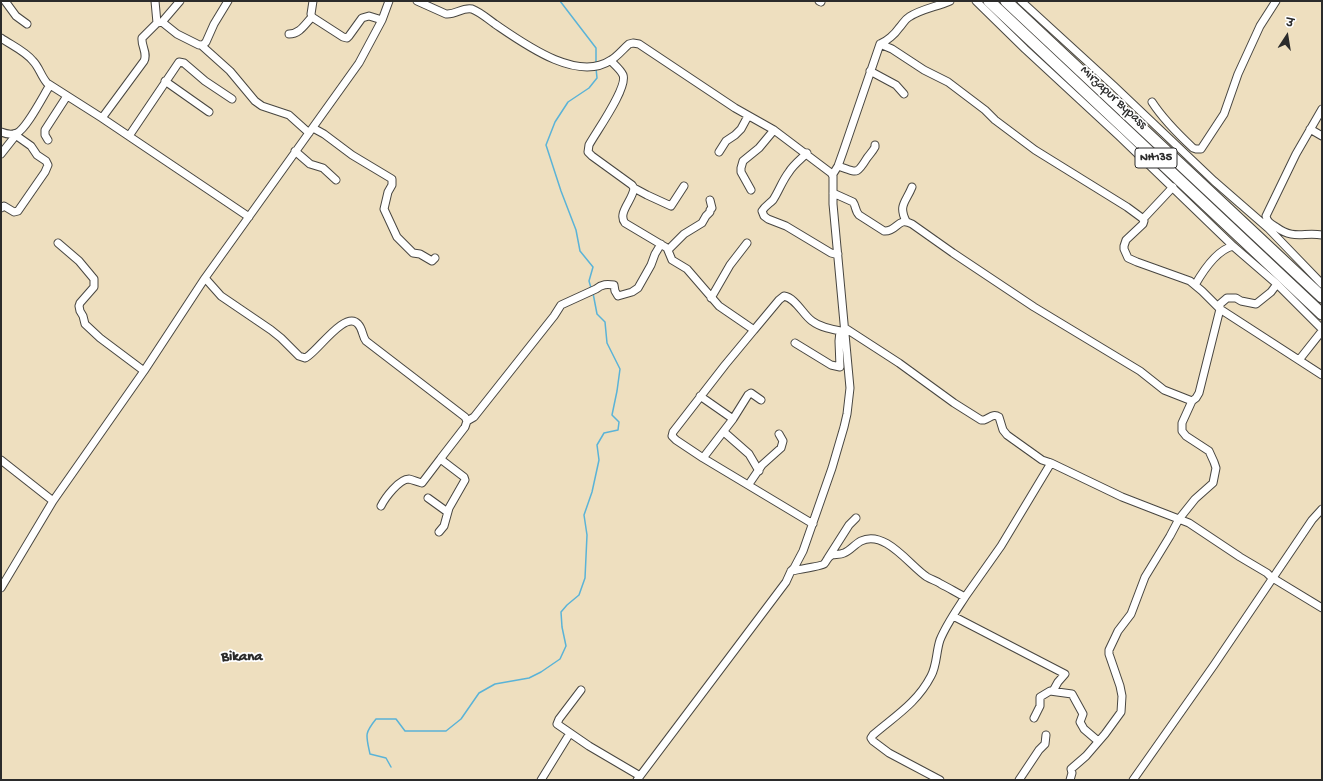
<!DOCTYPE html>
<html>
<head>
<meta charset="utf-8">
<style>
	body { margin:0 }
	#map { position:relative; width:1323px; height:781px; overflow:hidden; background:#eedfbf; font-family:"Gochi Hand","Playpen Sans Deva",sans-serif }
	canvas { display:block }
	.frame { position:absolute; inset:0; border:2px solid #2b2b2b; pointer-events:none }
	.north { position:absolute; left:1267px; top:16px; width:40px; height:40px; -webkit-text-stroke:3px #fff; paint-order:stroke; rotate:12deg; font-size:11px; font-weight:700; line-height:16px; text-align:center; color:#2b2b2b }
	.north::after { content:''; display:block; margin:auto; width:14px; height:18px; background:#2b2b2b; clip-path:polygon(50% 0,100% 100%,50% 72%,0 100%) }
</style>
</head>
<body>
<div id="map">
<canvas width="1323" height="781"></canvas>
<div class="frame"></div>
<div class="north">उ</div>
</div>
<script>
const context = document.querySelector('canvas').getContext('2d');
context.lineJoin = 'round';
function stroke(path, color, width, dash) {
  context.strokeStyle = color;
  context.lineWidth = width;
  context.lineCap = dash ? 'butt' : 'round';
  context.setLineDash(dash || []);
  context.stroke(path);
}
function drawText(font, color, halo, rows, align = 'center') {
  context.font = font + ' "Gochi Hand",sans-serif';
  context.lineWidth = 3.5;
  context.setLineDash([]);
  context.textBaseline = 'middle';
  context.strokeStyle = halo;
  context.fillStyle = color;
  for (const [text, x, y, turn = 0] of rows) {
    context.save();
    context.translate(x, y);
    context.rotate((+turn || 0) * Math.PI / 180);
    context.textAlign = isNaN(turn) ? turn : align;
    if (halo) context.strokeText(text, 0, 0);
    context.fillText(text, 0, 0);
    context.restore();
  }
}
stroke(new Path2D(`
	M560 1 596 48V63
	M591 288 589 281 593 267 580 251 576 230 561 191 546 145 555 122 568 102 589 88 597 78 596 68
	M391 767 386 758 370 754C366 735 364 734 376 719H396L405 731H446L461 719 479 693 495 684 529 678 541 672 560 659 566 646 562 627 561 612 567 605 579 595 585 578 587 535 584 515 592 492 599 460 597 445 604 433 618 430 619 422 612 415 617 391 620 369 607 343 605 322 597 314 593 293`), '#5ab3d7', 1.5);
const minor = new Path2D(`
	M5 1 16 16 27 24
	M155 1 157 23
	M313 1 311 14 312 17 343 37 347 38 349 36 362 18 369 16 382 20
	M417 1 446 14C456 15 462 7 472 9 480 12 488 19 495 24 523 43 577 83 611 60 618 56 623 49 629 44L633 43 639 44 735 108 774 130 831 173 833 176V204L850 388 847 414 844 427 832 468 803 551 794 568 791 571 786 582 637 780
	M819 1 821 2
	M976 1 1025 49 1119 136 1233 246 1277 284 1322 329
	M1021 1 1114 86 1214 181 1268 228 1322 284
	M162 22 180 1
	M289 34C300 34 305 24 312 17
	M1 38C11 45 25 51 33 61 39 67 41 76 47 83L102 118 249 217
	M880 44 892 49 924 70 948 82 985 110 995 120 1035 150 1127 207 1142 218 1144 221 1143 224 1126 240 1124 246V249L1128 258 1137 262 1190 281 1202 291 1220 309 1322 375
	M201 45 230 71 255 101 262 106 289 115 309 133
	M611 61C615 65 621 70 623 75 628 88 596 132 589 145L588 152 592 156 632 185 634 188C633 200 617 213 625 223L667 248 672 260 687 269 719 306 754 330 779 300 784 296C796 298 803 315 812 321 821 328 835 330 846 332
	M870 71 896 85 904 94
	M165 81 209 112
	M1152 102C1163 119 1178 134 1193 148L1196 149H1201L1224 114 1238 74 1260 26 1276 1
	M1322 109 1296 154 1266 216C1267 222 1271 224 1276 227 1294 240 1303 232 1322 235
	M102 118 144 61C148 53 141 46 142 38L157 23 162 22 177 34 199 45H203L206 42 214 24 228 1
	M313 128 324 134 352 155 392 179V185L388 192 384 209 397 237 413 253 420 254 432 261 435 258
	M1310 129 1322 136
	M1 132C6 134 12 135 17 133 27 128 43 96 50 85
	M129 136 179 62 184 63 205 81 232 99
	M48 140 45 135V130L67 96
	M295 151 310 164 323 168 336 180
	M719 152 726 141 735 135 741 129 748 116
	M807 153C801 159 793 165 789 172 782 181 779 191 773 200 769 204 765 206 762 211L764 216 768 219 786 226 831 253 835 254H838
	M1 154 16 135
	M838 166C857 172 856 176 867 158 870 154 873 151 875 147V145
	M833 174 838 166 843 152 880 44C887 41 895 34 899 28 903 24 904 20 909 17 921 9 936 7 950 1
	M634 188 647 195 671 206 684 186
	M751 190 741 172V168L743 161 759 148 774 130
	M833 193 853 202C856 206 855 211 859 215L884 231C898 232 897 216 912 224L953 253 1034 307 1140 371 1164 390 1192 401
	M1 208 4 206 14 212 18 211 45 172 48 165 46 161 37 155 31 146 14 134
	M1143 219 1173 187
	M906 221C898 205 906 202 912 187
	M58 243 79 261 94 279V287L80 303 79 306 80 311 83 316 85 324 100 338 144 371
	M668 250 684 234 702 223 706 216 710 212V210L712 208 710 200
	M205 278 221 296 271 330 281 338 299 356 305 358C315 355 345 309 358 324 363 329 362 336 366 341L465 417 467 421 465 427 441 458 443 461 464 477 465 480 449 508 444 526 439 532
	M1195 285C1203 271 1217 250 1233 246
	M711 298 730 265 747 243
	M845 328 899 363 954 403 981 420H984C990 418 993 413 999 417L1003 430 1007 435 1042 460 1051 463 1122 497 1189 523 1240 557 1267 573 1271 577 1322 608
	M754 330 725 365 673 432 672 436 676 440 703 458 813 524
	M795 343 831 365 840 367 839 341 840 331
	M1299 360 1322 331
	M700 396 733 419 703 458
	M733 419 748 395 751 393 761 400
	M467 421 474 417 554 316 561 305 596 289C602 284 607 284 614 285L615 291 618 296 632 292 638 288 651 265 655 254 661 244
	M724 432 749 454 759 471
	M1 460 53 501
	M749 484 762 465 781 448 783 441 779 434
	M428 498 446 511 448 510
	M381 506C385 498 399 479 409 479 413 480 418 482 422 483L441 458
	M828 558 849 525 856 518
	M791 571C796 570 822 566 824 564 827 561 827 557 832 555 835 554 840 555 844 553 850 551 855 544 861 541 885 529 910 566 927 577 932 580 937 581 941 584 949 588 957 593 965 597L1001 546 1051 463
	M1 588 53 501 144 371 205 278 359 63 382 20 389 1
	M953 616 1065 674 1058 682 1053 691
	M581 690 559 719 557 724 589 746 640 776
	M1034 718 1040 706V697L1050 691 1072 694 1083 714 1080 722 1084 729 1098 741
	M541 780 570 733
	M940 780 889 753 873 741 871 738 873 735C895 716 917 703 931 676 937 665 936 652 940 640 946 625 956 611 965 597
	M1019 780 1039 750 1045 744 1046 735
	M1070 780 1072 773 1071 769 1086 756 1105 734 1121 712 1122 696 1120 686 1109 654V650L1118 631 1131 614 1145 577 1170 536 1179 519 1195 499 1213 483 1216 468 1214 462 1209 451 1186 436 1182 431V423L1192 401 1196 398 1199 393 1220 309V304L1227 298H1236L1241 301 1256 304 1271 292 1277 284
	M1133 780 1214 665 1312 520 1322 509`);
const highway = new Path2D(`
	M989 1 1322 314
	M1006 1 1322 297`);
stroke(minor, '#484641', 9);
stroke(highway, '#484641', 13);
stroke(minor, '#fff', 7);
stroke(highway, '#fff', 11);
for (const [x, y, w] of [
	[1156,158,42]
]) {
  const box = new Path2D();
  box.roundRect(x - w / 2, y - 10, w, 20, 3);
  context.fillStyle = '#fff';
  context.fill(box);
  stroke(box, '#2b2b2b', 1);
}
drawText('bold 12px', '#2b2b2b', null, [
	["NH135",1156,158]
]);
drawText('13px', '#2b2b2b', '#fff', [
	["Mirzapur Bypass",1113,98,43]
]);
drawText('bold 15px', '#2b2b2b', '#fff', [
	["Bikana",242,658]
]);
</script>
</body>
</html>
